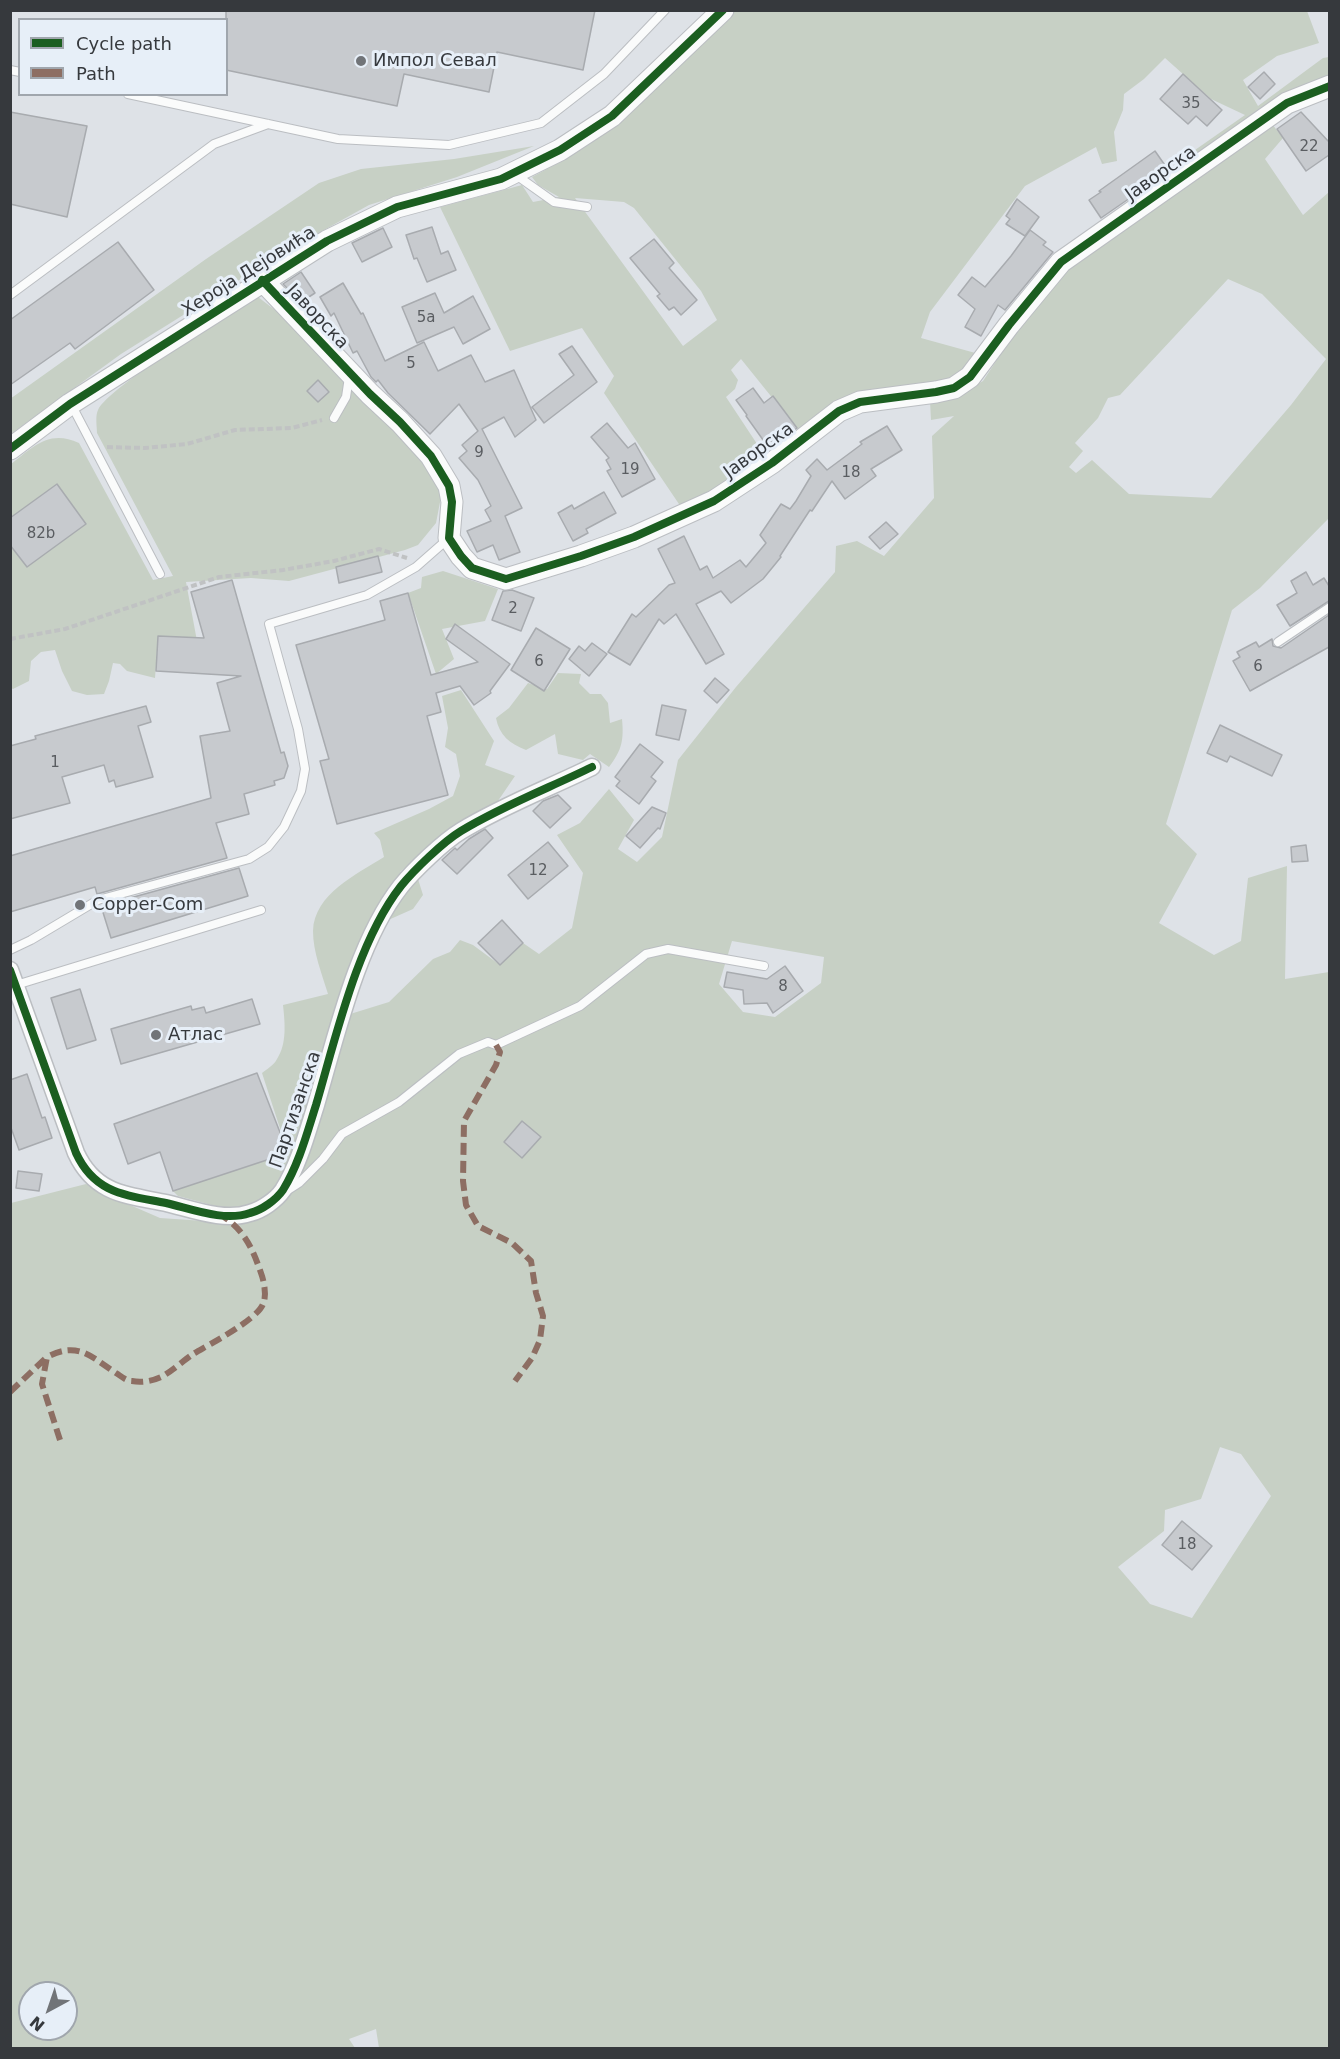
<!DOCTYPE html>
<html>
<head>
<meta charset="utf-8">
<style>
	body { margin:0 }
	#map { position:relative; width:1340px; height:2059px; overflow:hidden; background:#dee2e7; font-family:"DejaVu Sans",sans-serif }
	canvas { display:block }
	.frame { position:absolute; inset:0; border:12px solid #36393d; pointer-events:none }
	.legend { position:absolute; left:18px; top:18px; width:210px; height:78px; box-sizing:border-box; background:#e7eff8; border:2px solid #a0a6ad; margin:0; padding:8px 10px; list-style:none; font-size:18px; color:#36393d }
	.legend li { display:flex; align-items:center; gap:12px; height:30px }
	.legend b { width:30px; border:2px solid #a0a6ad }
	.north { position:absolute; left:18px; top:1981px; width:60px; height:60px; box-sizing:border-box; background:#e7eff8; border:2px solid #a0a6ad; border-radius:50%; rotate:220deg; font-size:16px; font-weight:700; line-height:24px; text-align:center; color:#36393d }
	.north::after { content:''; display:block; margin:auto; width:21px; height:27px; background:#717478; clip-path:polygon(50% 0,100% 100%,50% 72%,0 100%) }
</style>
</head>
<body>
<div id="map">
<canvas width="1340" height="2059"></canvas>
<div class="frame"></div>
<ul class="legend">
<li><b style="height:8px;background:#1b5e20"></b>Cycle path</li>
<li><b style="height:8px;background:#8d6e63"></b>Path</li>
</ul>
<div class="north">N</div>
</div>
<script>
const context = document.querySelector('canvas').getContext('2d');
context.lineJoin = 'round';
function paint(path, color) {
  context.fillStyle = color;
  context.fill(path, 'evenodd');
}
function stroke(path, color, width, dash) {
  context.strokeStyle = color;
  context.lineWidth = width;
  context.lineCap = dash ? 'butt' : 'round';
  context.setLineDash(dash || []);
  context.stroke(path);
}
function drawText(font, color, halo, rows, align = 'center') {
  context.font = font + ' "DejaVu Sans",sans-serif';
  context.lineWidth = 6;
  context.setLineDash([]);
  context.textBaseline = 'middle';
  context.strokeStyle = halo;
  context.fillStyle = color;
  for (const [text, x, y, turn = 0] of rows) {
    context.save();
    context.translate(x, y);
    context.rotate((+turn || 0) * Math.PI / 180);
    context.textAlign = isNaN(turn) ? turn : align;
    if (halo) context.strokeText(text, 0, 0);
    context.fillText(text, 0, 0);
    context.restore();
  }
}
paint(new Path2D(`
	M733 11H1307L1319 43 1277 56 1243 80 1258 106 1323 58 1329 57V81L1272 124 1283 138 1265 159 1303 215 1329 192V518L1260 588 1232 610 1166 824 1197 854 1159 923 1214 955 1241 941 1248 878 1287 866 1285 979 1329 972V2048H379L376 2029 349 2039 355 2048H11V1203L86 1184 114 1198 160 1218 219 1222 223 1208 178 1196 173 1191 288 1153 262 1073C267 1069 274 1065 277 1059 287 1044 285 1023 283 1005L328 994C322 974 313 952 313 931 314 894 357 874 384 857L380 840 374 833 429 809 453 796 460 776 456 754 445 747 448 728 442 696 461 690 494 741 485 765 515 776 489 814 431 845 400 872 418 879 423 895 413 909 386 921 380 908 347 1015 389 1002 433 959 450 952 460 940 473 945 500 965 523 943 539 954 572 928 583 873 557 835 580 823 609 789 634 820 618 849 637 862 662 837 678 760 736 687 835 572 836 546 857 541 884 556 934 498 932 436 954 416 931 420 930 401 960 394 983 381 1006 346 1057 278 1187 168 1185 157 1245 115 1211 99 1165 58 1144 79 1124 94 1123 110 1114 132 1117 161 1102 164 1096 147 1025 186 930 312 921 338 979 354 960 374 799 431 741 359 731 370 738 380 735 389 726 397 767 459 683 510 604 393 614 376 582 328 510 351 440 207 522 185 533 202 559 197 538 185 532 177 560 162 619 123 702 44ZM575 198 624 202 634 208 701 291 717 320 683 346ZM1228 279 1262 294 1326 359 1291 405 1211 498 1129 494 1092 460 1076 473 1069 467 1083 451 1075 443 1098 418 1108 398 1120 395ZM732 941 824 957 821 983 775 1017 743 1012 719 984ZM1220 1447 1241 1454 1271 1496 1192 1618 1150 1604 1118 1567 1164 1531 1165 1510 1201 1499ZM30 1993H66V2029H30Z
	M534 146 457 177 369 205 279 255 121 354 11 434 10 399 206 259 319 183 361 169 454 159Z
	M258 297 305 333 430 468 441 497 436 523 418 545 405 550 289 581 251 578 186 582 197 641 177 637 158 636 155 678 127 671 120 664 113 663 109 681 104 694 87 695 72 691 62 671 55 650 41 652 31 661 29 681 13 689 11 688V464C33 447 49 429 79 443L153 580 173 576 97 433C97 427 95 416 98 410 110 385 229 316 258 297Z
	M443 571 498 589 485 621 442 629 454 659 436 674 408 593 421 588 422 577Z
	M558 673 581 674 579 683 590 694H601L608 703 610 723 622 719C624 740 622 750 609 767L590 754 583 760 558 754 555 734 526 750C510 744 499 735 496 718L509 708 528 683 547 689Z`), '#c7d0c5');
const building = new Path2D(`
	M226 10H595L583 70 497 52 489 92 404 74 397 106 226 70Z
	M1264 72 1275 84 1260 99 1248 87Z
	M1183 74 1222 110 1207 126 1196 116 1188 124 1160 99Z
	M10 112 87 126 67 217 10 204Z
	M1301 112 1329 142V155L1306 171 1277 129Z
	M1155 151 1169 171 1101 218 1089 200 1101 192 1099 191Z
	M1017 199 1039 217 1025 236 1006 224 1010 219 1006 216Z
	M432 227 441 254 448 251 456 270 427 282 417 258 414 259 406 235Z
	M383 228 392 247 362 262 352 243Z
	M1030 230 1046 242 1043 245 1053 252 1005 310 998 305 981 336 965 327 975 309 958 295 972 277 985 287 1011 256Z
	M654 239 674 263 669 268 697 300 681 315 674 307 669 310 657 296 660 294 630 258Z
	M118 242 154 290 75 349 70 343 10 385V320Z
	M301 272 315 293 301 302 283 284Z
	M343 283 361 314 363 313 385 361 424 342 438 371 471 355 485 382 514 370 536 420 515 437 504 417 482 429 522 508 505 516 520 552 499 560 493 545 477 552 467 531 491 521 485 510 491 506 478 480 459 458 467 451 462 445 478 431 459 404 430 434 388 393 378 380 376 382 371 377 357 351 353 353 334 313 331 316 320 297Z
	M435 293 444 313 473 296 490 329 463 344 454 327 417 343 402 307Z
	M572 346 597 382 544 423 532 407 574 375 559 354Z
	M318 380 329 392 318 402 307 391Z
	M753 388 764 403 773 396 797 428 775 445 771 440 766 444 746 416 747 415 736 400Z
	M607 423 628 448 635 443 655 479 622 497 607 471 611 469 606 460 609 458 591 437Z
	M887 426 902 450 871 469 876 476 845 499 832 481 812 511 810 510 780 556 781 557 763 579 731 603 721 591 696 604 724 654 706 664 676 614 664 624 659 619 630 665 608 652 632 614 636 617 669 585 675 583 658 549 684 536 700 570 707 566 713 578 740 560 746 567 766 543 760 535 781 504 790 509 796 501 811 476 806 470 817 459 827 470 862 444 860 442Z
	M57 484 86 524 27 567 10 545V518Z
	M604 492 616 513 586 529 588 533 573 541 558 513 572 505 574 509Z
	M886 522 898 534 880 549 869 537Z
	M378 556 382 572 339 583 336 567Z
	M1306 572 1313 585 1324 578 1329 586V601L1290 626 1277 605 1297 593 1291 581Z
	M232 580 281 753 284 752 288 766 284 778 274 781 275 785 244 794 249 814 216 823 227 858 97 894 95 887 10 912V856L211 798 200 736 230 731 217 683 241 676 156 671 158 636 204 638 191 592Z
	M512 590 534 598 521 631 492 620 503 591Z
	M408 593 431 675 478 662 446 639 455 624 510 664 490 691 491 693 474 705 460 686 436 693 441 712 427 716 448 795 337 824 320 761 329 759 296 645 385 620 380 601Z
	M1329 615V647L1250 691 1233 661 1240 657 1237 652 1256 642 1259 647 1272 639 1273 646 1281 648Z
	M536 628 570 649 544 691 511 670Z
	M592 643 607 654 589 676 569 659 579 646 585 651Z
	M715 678 729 690 717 703 704 691Z
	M662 705 686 710 679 740 656 735Z
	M146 706 151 722 138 726 153 777 116 787 114 780 109 782 104 765 62 777 70 803 10 819V746L36 739 35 736Z
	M1220 725 1282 755 1272 776 1230 756 1227 762 1207 753Z
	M640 744 663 762 651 777 656 781 639 804 616 786 620 781 615 777Z
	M558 795 571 808 550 828 533 811 543 801Z
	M652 807 666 813 660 829 658 828 640 848 626 836Z
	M485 829 493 838 457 874 442 860 455 848 457 850 469 839Z
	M548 842 568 866 528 899 508 875Z
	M1306 845 1308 861 1292 862 1291 847Z
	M239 868 248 896 111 938 101 906Z
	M502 920 523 943 500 965 478 943Z
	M785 966 803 991 773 1013 767 1003 744 1004 743 990 724 987 727 972 767 979Z
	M80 989 96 1040 67 1049 51 998Z
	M252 999 260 1024 121 1064 111 1029 191 1006 192 1010 204 1007 206 1013Z
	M257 1073 288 1153 173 1191 160 1152 128 1164 114 1124Z
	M27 1074 42 1118 45 1117 52 1138 19 1150 10 1125V1080Z
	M522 1121 541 1137 522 1158 504 1142Z
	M18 1171 42 1174 39 1191 16 1188Z
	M1182 1521 1212 1546 1192 1570 1162 1545Z`);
paint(building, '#c7cace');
stroke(building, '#a8abaf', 1.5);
const service = new Path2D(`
	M10 70 20 72
	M128 94 338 139 449 145 541 123 604 74 665 10
	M516 175 554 202 587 207
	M10 295 214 144 268 124
	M71 404 160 574
	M334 418 346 397 349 377
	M1278 642 1330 607
	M10 950 31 940 98 900 249 859 268 847 284 827 301 791 305 769 298 729 269 624 367 595 416 567 449 538
	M16 985 261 910
	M285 1192 299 1183 323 1159 342 1134 399 1102 459 1054 488 1042 496 1045 580 1006 646 954 668 949 764 966`);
const minor = new Path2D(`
	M10 970 76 1153C95 1194 126 1195 166 1203 192 1209 224 1222 250 1213 262 1210 276 1200 283 1190 299 1164 307 1133 316 1105 336 1037 357 942 401 886 414 870 443 842 461 831 502 806 549 788 592 767`);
const tertiary = new Path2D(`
	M262 280 370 394 400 422 431 456 449 486 452 502 449 538 461 556 472 568 506 579 581 556 634 537 714 501 772 463 839 411 860 402 936 392 954 388 970 377 1009 325 1061 262 1287 103 1330 86
	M10 449 70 404 327 241 397 207 501 179 560 150 612 116 723 10`);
stroke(service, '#bbbec2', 10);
stroke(minor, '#bbbec2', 19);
stroke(tertiary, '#bbbec2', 23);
stroke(new Path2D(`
	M107 447 145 448 187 444 235 430 292 428 322 420
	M10 639 65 629 219 577 283 570 334 561 379 549 407 558`), '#c0c2c3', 4, [6, 3]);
stroke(service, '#fafbfb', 8);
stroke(minor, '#fafbfb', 16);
stroke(tertiary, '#fafbfb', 21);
stroke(new Path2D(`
	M496 1045 500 1052 496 1065 464 1121 463 1181 466 1205 478 1226 512 1243 531 1261 536 1293 543 1316 540 1340 532 1358 515 1381
	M10 1392 47 1357
	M60 1440 42 1384 47 1357C78 1341 90 1356 116 1373 121 1376 126 1381 132 1381 142 1383 153 1381 163 1376 173 1370 183 1361 193 1354 208 1345 257 1320 263 1304 267 1296 264 1281 261 1273 253 1250 245 1231 224 1217`), '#8d6e63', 6, [12, 6]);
stroke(new Path2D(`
	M262 280 370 394 400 422 431 456 449 486 452 502 449 538 461 556 472 568 506 579 581 556 634 537 714 501 772 463 839 411 860 402 936 392 954 388 970 377 1009 325 1061 262 1287 103 1330 86
	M10 449 70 404 327 241 397 207 501 179 560 150 612 116 723 10
	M10 970 76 1153C95 1194 126 1195 166 1203 192 1209 224 1222 250 1213 262 1210 276 1200 283 1190 299 1164 307 1133 316 1105 336 1037 357 942 401 886 414 870 443 842 461 831 502 806 549 788 592 767`), '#1b5e20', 8);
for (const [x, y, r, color] of [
	[361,61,6,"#717478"],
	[80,905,6,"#717478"],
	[156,1035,6,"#717478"]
]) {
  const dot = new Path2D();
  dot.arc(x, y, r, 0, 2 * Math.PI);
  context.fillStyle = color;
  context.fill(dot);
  stroke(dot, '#e7eff8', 2);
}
drawText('15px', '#5a5d61', null, [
	["35",1191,104],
	["22",1309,147],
	["5a",426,318],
	["5",411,364],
	["9",479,453],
	["19",630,470],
	["18",851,473],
	["82b",41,534],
	["2",513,609],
	["6",539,662],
	["6",1258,667],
	["1",55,763],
	["12",538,871],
	["8",783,987],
	["18",1187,1545]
]);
drawText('18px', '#36393d', '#e7eff8', [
	["Импол Севал",373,61],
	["Copper-Com",92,905],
	["Атлас",168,1035]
], 'left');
drawText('18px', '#36393d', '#e7eff8', [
	["Јаворска",1161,174,-35],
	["Хероја Дејовића",249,272,-32],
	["Јаворска",317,317,47],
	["Јаворска",759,451,-36],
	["Партизанска",296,1110,-71]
]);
</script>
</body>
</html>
